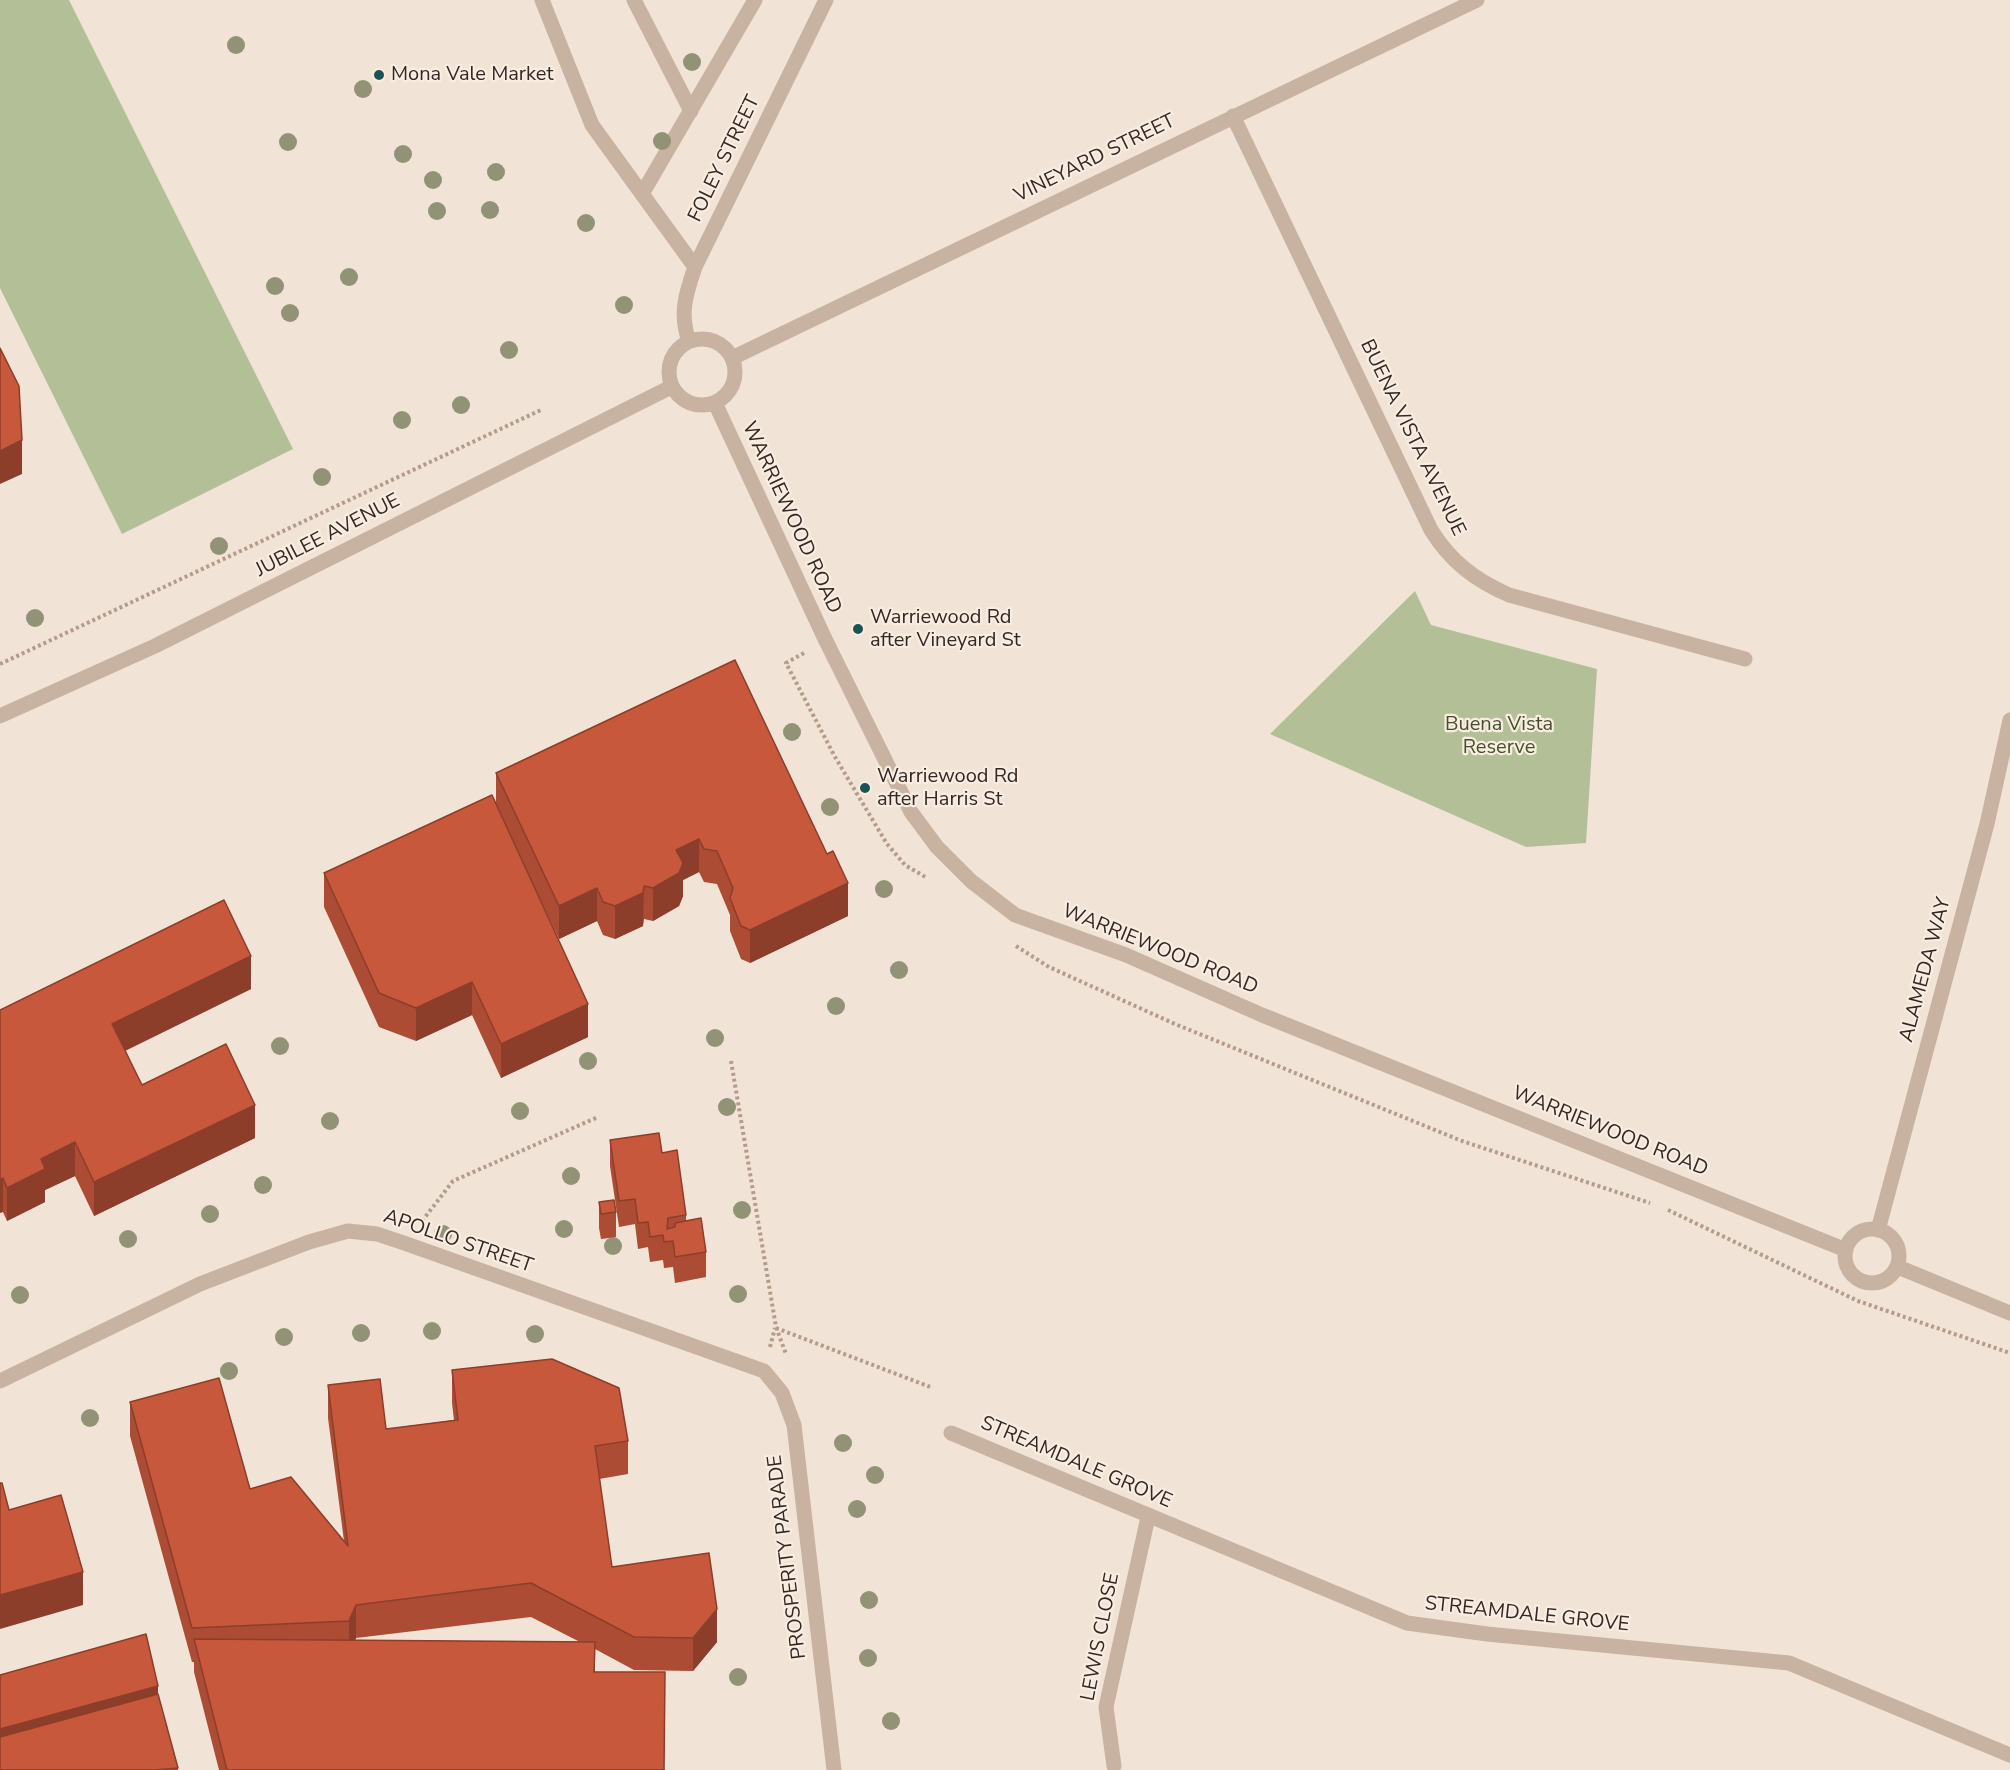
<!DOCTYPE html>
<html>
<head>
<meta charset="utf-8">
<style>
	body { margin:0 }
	canvas { display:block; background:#f1e3d5 }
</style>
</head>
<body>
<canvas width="2010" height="1770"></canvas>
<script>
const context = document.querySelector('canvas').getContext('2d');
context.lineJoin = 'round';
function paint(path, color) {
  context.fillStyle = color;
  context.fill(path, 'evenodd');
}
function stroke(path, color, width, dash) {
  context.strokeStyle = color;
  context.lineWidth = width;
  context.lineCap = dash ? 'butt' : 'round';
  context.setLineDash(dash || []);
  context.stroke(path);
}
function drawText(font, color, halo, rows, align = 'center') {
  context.font = font + ' "Nunito Sans",sans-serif';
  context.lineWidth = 4.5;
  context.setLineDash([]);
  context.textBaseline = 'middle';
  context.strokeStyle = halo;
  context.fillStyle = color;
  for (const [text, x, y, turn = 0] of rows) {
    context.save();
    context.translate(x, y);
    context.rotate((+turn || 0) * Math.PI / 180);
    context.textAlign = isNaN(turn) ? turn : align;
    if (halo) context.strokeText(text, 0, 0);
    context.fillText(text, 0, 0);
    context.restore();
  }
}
paint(new Path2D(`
	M0 0H69L293 449 122 534 0 288Z
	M1415 591 1431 625 1597 669 1586 843 1526 847 1270 734Z`), '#b3bf96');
stroke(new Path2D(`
	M804 653 786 663 835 757 887 844 905 865 927 878
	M0 664 543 409
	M1016 946 1049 967 1175 1024 1462 1141 1650 1203
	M731 1061 776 1327 786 1354
	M1668 1210 1858 1301 2010 1353
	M422 1221 453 1181 598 1117
	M776 1328 933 1388
	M770 1347 775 1328`), '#b49b8c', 4, [3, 3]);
stroke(new Path2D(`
	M542 0 592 125 642 194
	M634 0 691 111
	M1233 116 1431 530C1451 562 1475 580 1509 595L1745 659
	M695 267 642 194 755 0
	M669 372a33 33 0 1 1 66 0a33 33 0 1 1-66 0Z
	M689 341C679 314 686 293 695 267L826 0
	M732 358 1477 0
	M715 403 826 641 911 812 937 847 971 881 1015 915 1126 955 1262 1015 1846 1250
	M0 716 155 646 671 387
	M1845 1256a27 27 0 1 1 54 0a27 27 0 1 1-54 0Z
	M1878 1230 1987 824 2010 720
	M1898 1267 2010 1313
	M0 1381 200 1284 309 1242 348 1231 377 1234 404 1243 764 1371 782 1393 794 1425 834 1770
	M951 1433 1407 1623 1487 1634 1789 1663 2010 1755
	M1114 1766 1106 1707 1148 1517`), '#c8b2a2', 15);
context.fillStyle = '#929376';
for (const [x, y] of [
	[236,45],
	[692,62],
	[363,89],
	[662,141],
	[288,142],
	[403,154],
	[496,172],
	[433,180],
	[490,210],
	[437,211],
	[586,223],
	[349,277],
	[275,286],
	[624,305],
	[290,313],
	[509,350],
	[461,405],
	[402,420],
	[322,477],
	[219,546],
	[35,618],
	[792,732],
	[830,807],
	[884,889],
	[899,970],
	[836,1006],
	[715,1038],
	[280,1046],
	[588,1061],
	[727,1107],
	[520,1111],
	[330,1121],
	[571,1176],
	[263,1185],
	[742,1210],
	[210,1214],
	[564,1229],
	[443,1234],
	[128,1239],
	[613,1246],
	[738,1294],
	[20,1295],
	[432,1331],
	[361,1333],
	[535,1334],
	[284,1337],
	[229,1371],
	[90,1418],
	[843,1443],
	[875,1475],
	[857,1509],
	[869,1600],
	[868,1658],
	[738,1677],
	[891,1721]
]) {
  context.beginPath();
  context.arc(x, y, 9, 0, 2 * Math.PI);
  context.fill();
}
paint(new Path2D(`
	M735 660 848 916 750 963 741 959 730 931V915L717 884 704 882 699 872 683 880V896L679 906 653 921 644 919 643 926 615 939 603 935 597 921 559 939 518 853 588 1037 501 1078 472 1015 416 1041 379 1027 324 907V873L496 805V773Z
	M251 989 125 1051 142 1085 255 1138 94 1216 75 1176 45 1190V1202L7 1221 3 1212 0 1010Z
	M610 1140 662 1153 686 1215V1221L706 1252V1277L675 1283 673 1267 664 1268 663 1260 650 1262 648 1247 638 1249 635 1224 619 1227 610 1166Z
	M599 1202 616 1212V1237L601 1239 599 1228Z
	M452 1370 628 1441V1474L599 1479 612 1567 717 1642 693 1671 634 1670 595 1649V1672L665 1770H219L194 1672V1662H192L130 1436V1402L250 1489 344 1541 328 1418V1385L386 1429 454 1420 452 1403ZM531 1617 580 1642 355 1640 356 1638Z
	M158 1694 178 1770H0Z`), '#ac4c34');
paint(new Path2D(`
	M22 440V474L0 484V451Z
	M699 839V872L683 880V896L679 906 653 921V888L676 850Z
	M848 883V916L750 963V930Z
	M644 886 643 926 615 939V906Z
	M597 888V921L559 939V906Z
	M251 956V989L112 1057V1024Z
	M472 982V1015L416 1041V1008Z
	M588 1004V1037L501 1078V1044Z
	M255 1105V1138L94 1216V1182Z
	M75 1142V1176L45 1190V1202L7 1221V1188L41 1159Z
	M3 1178V1212L0 1213V1180Z
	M83 1572V1605L0 1629V1595Z
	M356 1605V1638L349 1655V1621Z
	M717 1609V1642L693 1671V1638Z
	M158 1686V1711L0 1755V1729Z`), '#8c3e2a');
const building = new Path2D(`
	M0 348 19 386 22 440 0 451Z
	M735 660 827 854 833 851 848 883 750 930 741 926 730 898 733 888 717 851 704 849 699 839 676 850 683 863 679 873 653 888 644 886 643 893 615 906 603 902 597 888 559 906 496 773Z
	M492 795 588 1004 501 1044 472 982 416 1008 379 993 324 873Z
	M224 900 251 956 112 1024 142 1085 226 1044 255 1105 94 1182 75 1142 41 1159 45 1169 7 1188 3 1178 0 1180V1010Z
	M659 1133 662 1153 677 1150 686 1215 668 1218 667 1229 675 1227V1223L701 1218 706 1252 675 1257 673 1241 664 1242 663 1235 650 1237 648 1222 638 1223 635 1199 619 1201 610 1140Z
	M614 1200 616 1212 601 1214 599 1202Z
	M552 1359 619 1388 628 1441 595 1446 612 1567 709 1553 717 1609 693 1638 634 1637 531 1583 356 1605 349 1621 192 1628 130 1402 219 1378 250 1489 291 1477 348 1546 328 1385 380 1379 386 1429 458 1420 452 1370Z
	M0 1483H2L9 1510 61 1495 83 1572 0 1595Z
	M146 1634 158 1686 0 1729V1675Z
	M194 1639 595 1642 594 1672H665L664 1770H227Z
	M158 1694 178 1768 155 1770H0V1737Z`);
paint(building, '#c8583c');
stroke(building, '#8c3e2a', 1.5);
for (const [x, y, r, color] of [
	[379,75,6,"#1a5354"],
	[858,629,6,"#1a5354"],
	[865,788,6,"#1a5354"]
]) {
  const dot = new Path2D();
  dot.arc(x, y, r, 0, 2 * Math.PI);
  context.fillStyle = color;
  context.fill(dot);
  stroke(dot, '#f9ede1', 2);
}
drawText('20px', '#332824', '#f9ede1', [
	["Mona Vale Market",391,75],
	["Warriewood Rd",870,618],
	["after Vineyard St",870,641],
	["Warriewood Rd",877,777],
	["after Harris St",877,800]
], 'left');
drawText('20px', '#332824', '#f9ede1', [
	["FOLEY STREET",725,159,-64],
	["VINEYARD STREET",1095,159,-26],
	["BUENA VISTA AVENUE",1412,438,64],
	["WARRIEWOOD ROAD",791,518,65],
	["JUBILEE AVENUE",328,536,-27],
	["WARRIEWOOD ROAD",1160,950,22],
	["ALAMEDA WAY",1926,970,-75],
	["WARRIEWOOD ROAD",1610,1132,22],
	["APOLLO STREET",458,1242,19],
	["STREAMDALE GROVE",1076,1463,23],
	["PROSPERITY PARADE",788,1557,-97],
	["STREAMDALE GROVE",1527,1615,6],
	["LEWIS CLOSE",1101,1637,-79]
]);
drawText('20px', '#445128', '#f9ede1', [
	["Buena Vista",1499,725],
	["Reserve",1499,748]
]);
</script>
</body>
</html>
